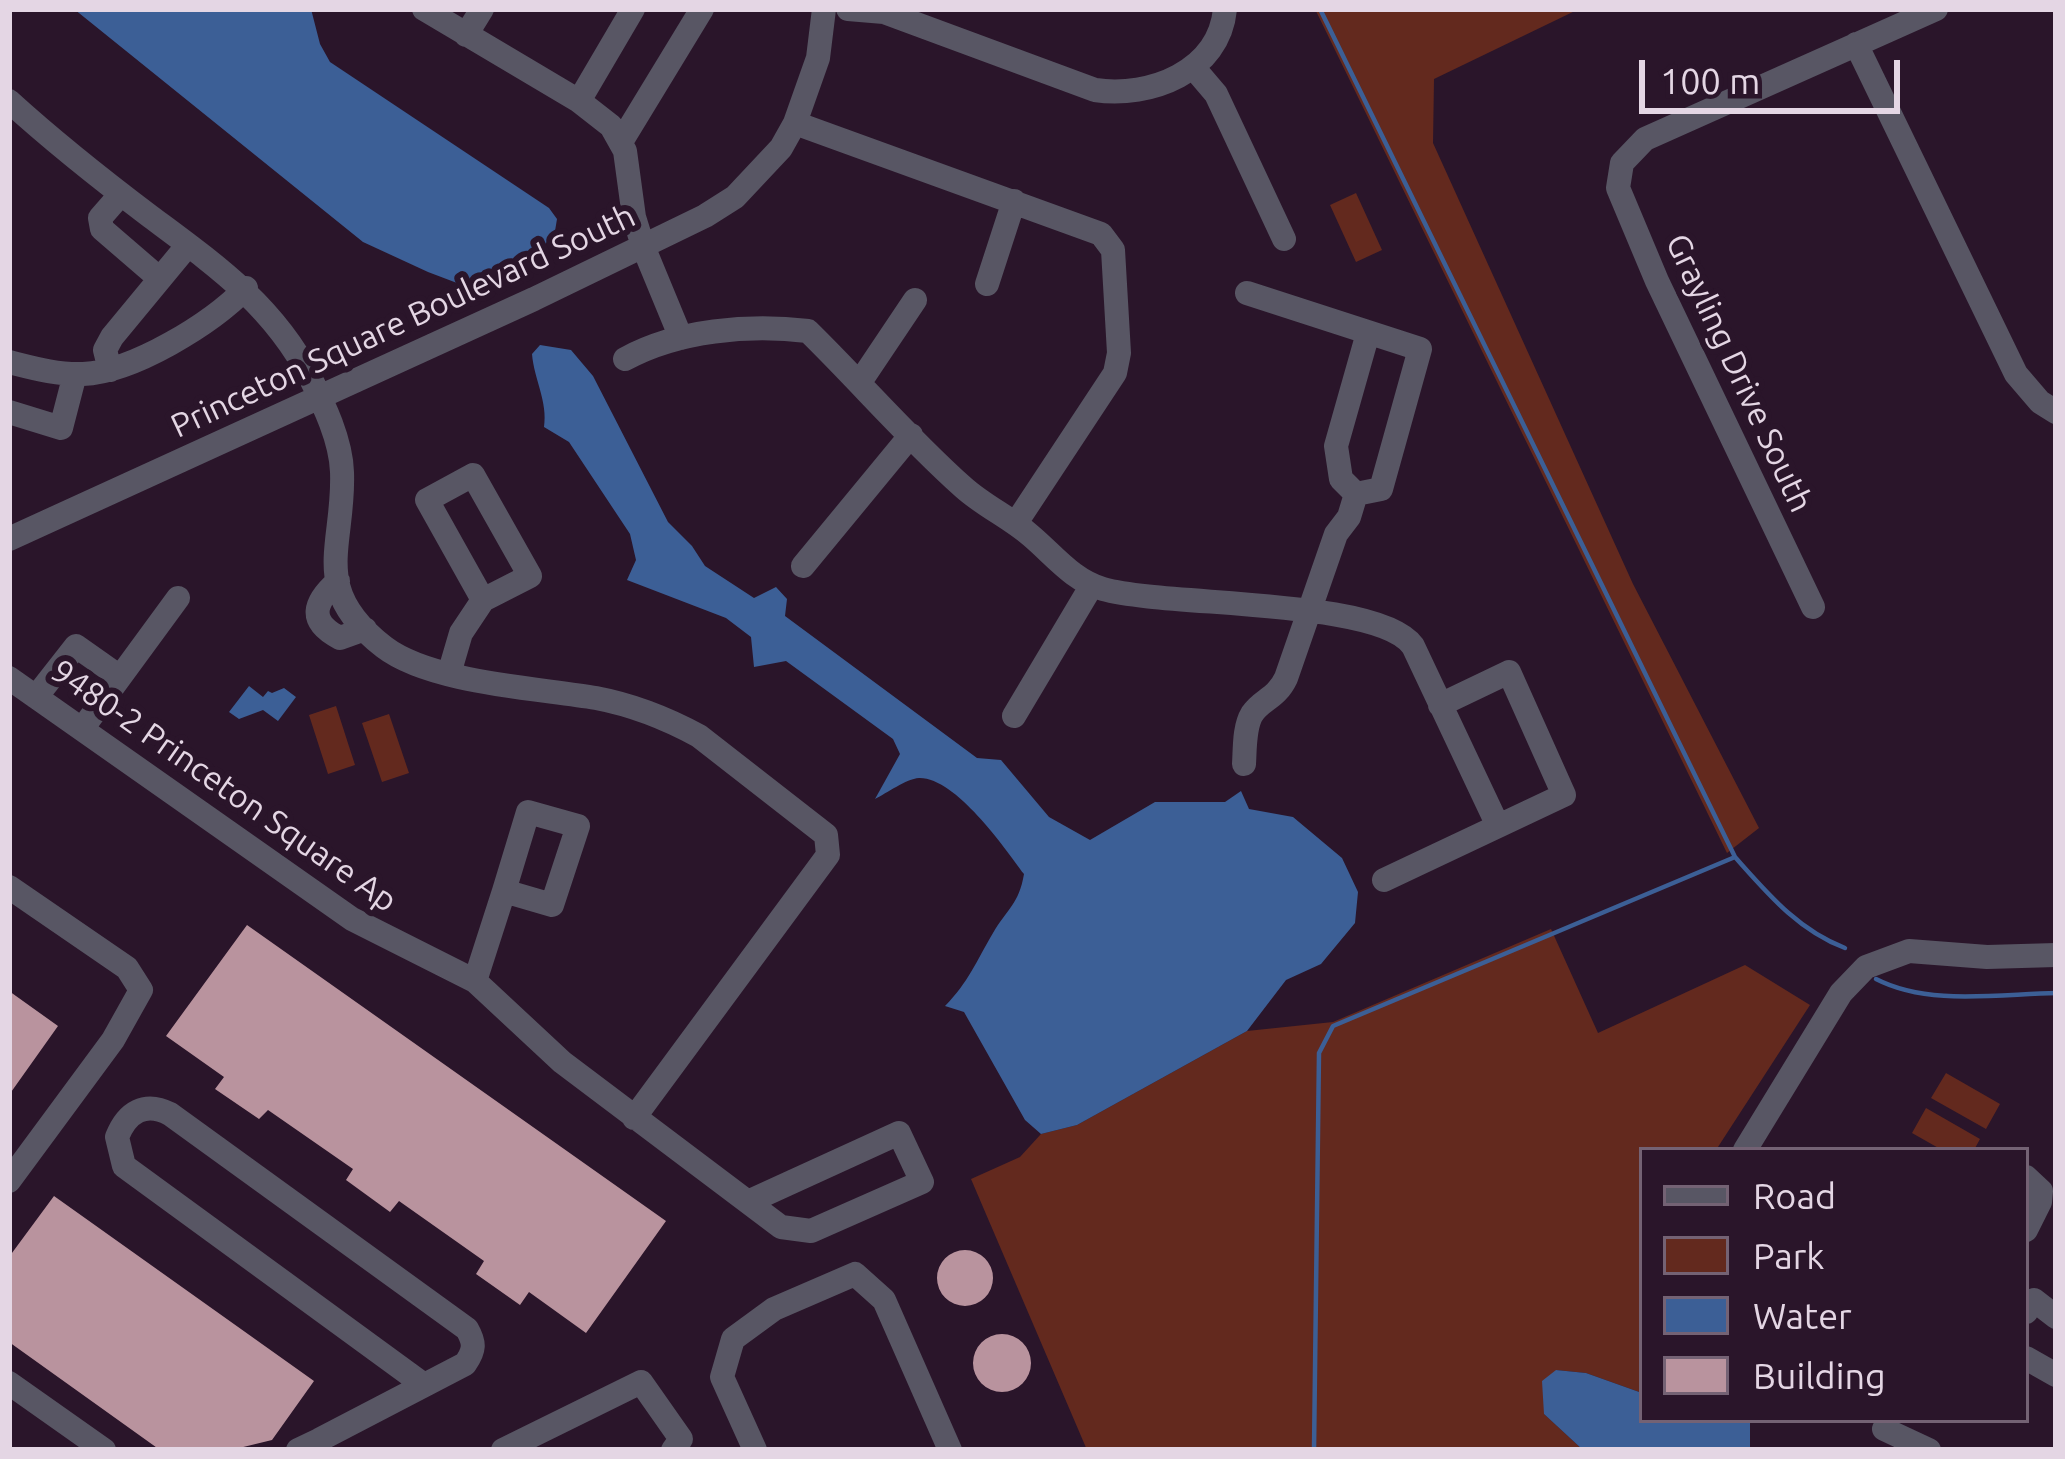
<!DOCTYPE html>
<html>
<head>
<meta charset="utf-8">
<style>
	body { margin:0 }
	#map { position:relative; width:2065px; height:1459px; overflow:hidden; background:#2a152a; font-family:Ubuntu,sans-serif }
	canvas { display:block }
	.frame { position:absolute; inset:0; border:12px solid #e4d6e4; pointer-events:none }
	.legend { position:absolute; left:1639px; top:1147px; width:390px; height:276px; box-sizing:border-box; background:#2a152a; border:3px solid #746274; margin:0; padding:15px 21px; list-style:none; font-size:36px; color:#e4d6e4 }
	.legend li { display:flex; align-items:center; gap:24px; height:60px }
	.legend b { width:60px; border:3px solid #746274 }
	.scale { position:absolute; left:1639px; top:60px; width:261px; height:54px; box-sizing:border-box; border:6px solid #e4d6e4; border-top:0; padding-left:15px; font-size:36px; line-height:42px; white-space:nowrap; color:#e4d6e4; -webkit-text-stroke:9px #2a152a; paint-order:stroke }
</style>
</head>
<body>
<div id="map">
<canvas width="2065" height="1459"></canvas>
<div class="frame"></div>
<ul class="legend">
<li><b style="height:15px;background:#585664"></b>Road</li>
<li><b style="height:33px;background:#63291e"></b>Park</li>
<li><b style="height:33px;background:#3c5f96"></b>Water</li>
<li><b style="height:33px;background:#b9939e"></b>Building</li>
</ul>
<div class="scale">100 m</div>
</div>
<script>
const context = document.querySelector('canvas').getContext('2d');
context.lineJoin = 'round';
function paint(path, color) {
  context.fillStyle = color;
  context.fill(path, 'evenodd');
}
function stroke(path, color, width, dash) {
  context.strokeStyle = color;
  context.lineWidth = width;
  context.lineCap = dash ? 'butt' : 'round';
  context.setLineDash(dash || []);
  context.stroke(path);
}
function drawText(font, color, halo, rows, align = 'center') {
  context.font = font + ' Ubuntu,sans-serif';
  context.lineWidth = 12;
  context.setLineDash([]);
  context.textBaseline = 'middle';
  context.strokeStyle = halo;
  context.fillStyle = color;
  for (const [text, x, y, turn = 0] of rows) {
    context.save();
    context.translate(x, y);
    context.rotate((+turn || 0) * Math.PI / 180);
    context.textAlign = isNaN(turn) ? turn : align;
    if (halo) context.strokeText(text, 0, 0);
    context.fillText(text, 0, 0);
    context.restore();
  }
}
paint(new Path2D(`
	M1315 9H1579L1434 79 1433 143 1633 584 1759 828 1727 853Z
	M1356 193 1382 250 1356 262 1330 205Z
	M336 706 355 765 328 774 309 715Z
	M389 714 409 773 382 782 362 723Z
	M1551 929 1598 1033 1745 965 1810 1005 1716 1150H1642V1393L1586 1373 1556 1370 1544 1414 1583 1450H1087L971 1179 1020 1157 1041 1134 1077 1125 1247 1031 1333 1022Z
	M1946 1073 2000 1104 1986 1129 1931 1098Z
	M1926 1108 1980 1139 1974 1150H1942L1912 1133Z`), '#63291e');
paint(new Path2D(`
	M74 9H311L320 44 330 62 549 208 557 219 555 231 542 249 499 270 457 283 428 272 363 242Z
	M540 345 571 350 593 376 668 522 692 546 705 566 754 598 776 587 787 599 785 616 977 758 1001 760 1049 817 1090 840 1155 802H1225L1241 791 1249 809 1293 817 1342 858 1358 892 1355 923 1321 964 1286 980 1247 1031 1077 1125 1041 1134 1025 1120 964 1012 945 1006C968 983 977 960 993 933 1007 909 1019 904 1024 874 1004 847 955 777 919 778 906 779 887 793 875 799L900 754 893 739 786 661 754 667 751 637 726 618 627 580 636 560 630 534 569 442 544 427C548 402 534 379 532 354Z
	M249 686 263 697 268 691 272 693 284 688 296 697 278 721 263 710 239 719 229 712Z
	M1556 1370 1586 1373 1642 1393V1420H1750V1450H1583L1544 1414 1542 1381Z`), '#3c5f96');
stroke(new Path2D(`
	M1320 9 1735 857C1768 894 1798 930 1845 948
	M1876 979C1928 1006 1998 994 2056 993
	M1314 1450 1319 1053 1333 1026 1735 857`), '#3c5f96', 4.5);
paint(new Path2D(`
	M247 925 666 1221 586 1333 529 1292 520 1305 476 1274 484 1261 399 1201 390 1212 346 1180 353 1169 268 1110 259 1119 215 1089 224 1077 166 1036Z
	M9 991 58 1026 9 1095Z
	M54 1196 314 1381 272 1440 231 1450H160L9 1342V1257Z
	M937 1278a28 28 0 1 1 56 0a28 28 0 1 1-56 0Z
	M973 1363a29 29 0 1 1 58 0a29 29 0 1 1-58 0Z`), '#b9939e');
stroke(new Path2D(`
	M424 9 579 101 611 126 625 151 634 217 643 246 681 338
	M848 9 884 12 1095 90C1150 98 1219 72 1225 9
	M466 35 482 9
	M1856 44 2016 374 2040 402 2056 412
	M1193 67 1216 94 1284 239
	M9 101C54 142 102 180 151 217 214 264 273 305 310 377 324 405 341 440 342 472 345 546 308 588 384 647 431 683 538 688 596 698 633 705 666 718 699 736L826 835 828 855 634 1118
	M579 101 633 9
	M795 123 1101 234 1113 250 1119 353 1115 373 1016 523
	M621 142 702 9
	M121 194 100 218 102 229 160 279
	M987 284 1014 201
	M1247 293 1420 349 1381 489 1356 494
	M625 359C678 330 749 324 808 331 860 382 909 439 963 487 984 506 1009 517 1030 535 1054 555 1072 580 1103 589 1166 607 1379 598 1413 646L1498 826
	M9 362C33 368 58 375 83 374 133 372 211 324 246 288
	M110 370 105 350 112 337 188 245
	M860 382 915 300
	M9 412 61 428 75 374
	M473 475 530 576 483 600 427 500Z
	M1356 494 1341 479 1336 446 1368 333
	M9 539 534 299 705 216 735 197 781 148 795 123 818 58 824 9
	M803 566 911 435
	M338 581C314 602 307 621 340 638L365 629
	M1813 607 1657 281 1618 188 1622 163 1645 139 1936 9
	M449 674 461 633 483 600
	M9 678 352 919 475 981 562 1062 781 1227 811 1231 922 1182 899 1133 748 1202
	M36 697 76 646 120 677
	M1014 716 1092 585
	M82 729 178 598
	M1244 764C1245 749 1244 727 1252 714 1262 699 1276 699 1286 678L1336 534 1349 517 1356 494
	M528 812 578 826 552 905 504 891Z
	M1384 880 1564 795 1509 672 1440 705
	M9 887 127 968 141 990 113 1040 9 1181
	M475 981 504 891
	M1745 1150 1841 993 1866 967 1909 951 1987 957 2056 955
	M2026 1177 2041 1191 2040 1202 2026 1230
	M2026 1312 2034 1300 2056 1317
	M2026 1358 2056 1375
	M9 1383 104 1450
	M1884 1429 1929 1450
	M298 1450 319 1440 465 1364C475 1350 475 1343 467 1329L170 1114C145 1101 127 1112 117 1137L124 1166 424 1385
	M503 1450 641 1382 681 1439 673 1450
	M755 1450 722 1377 733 1339 774 1309 855 1274 884 1300 950 1450`), '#585664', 24);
drawText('33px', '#e4d6e4', '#2a152a', [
	["Princeton Square Boulevard South",403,321,-25],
	["Grayling Drive South",1739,373,65],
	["9480-2 Princeton Square Ap",224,786,35]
]);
</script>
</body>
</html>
